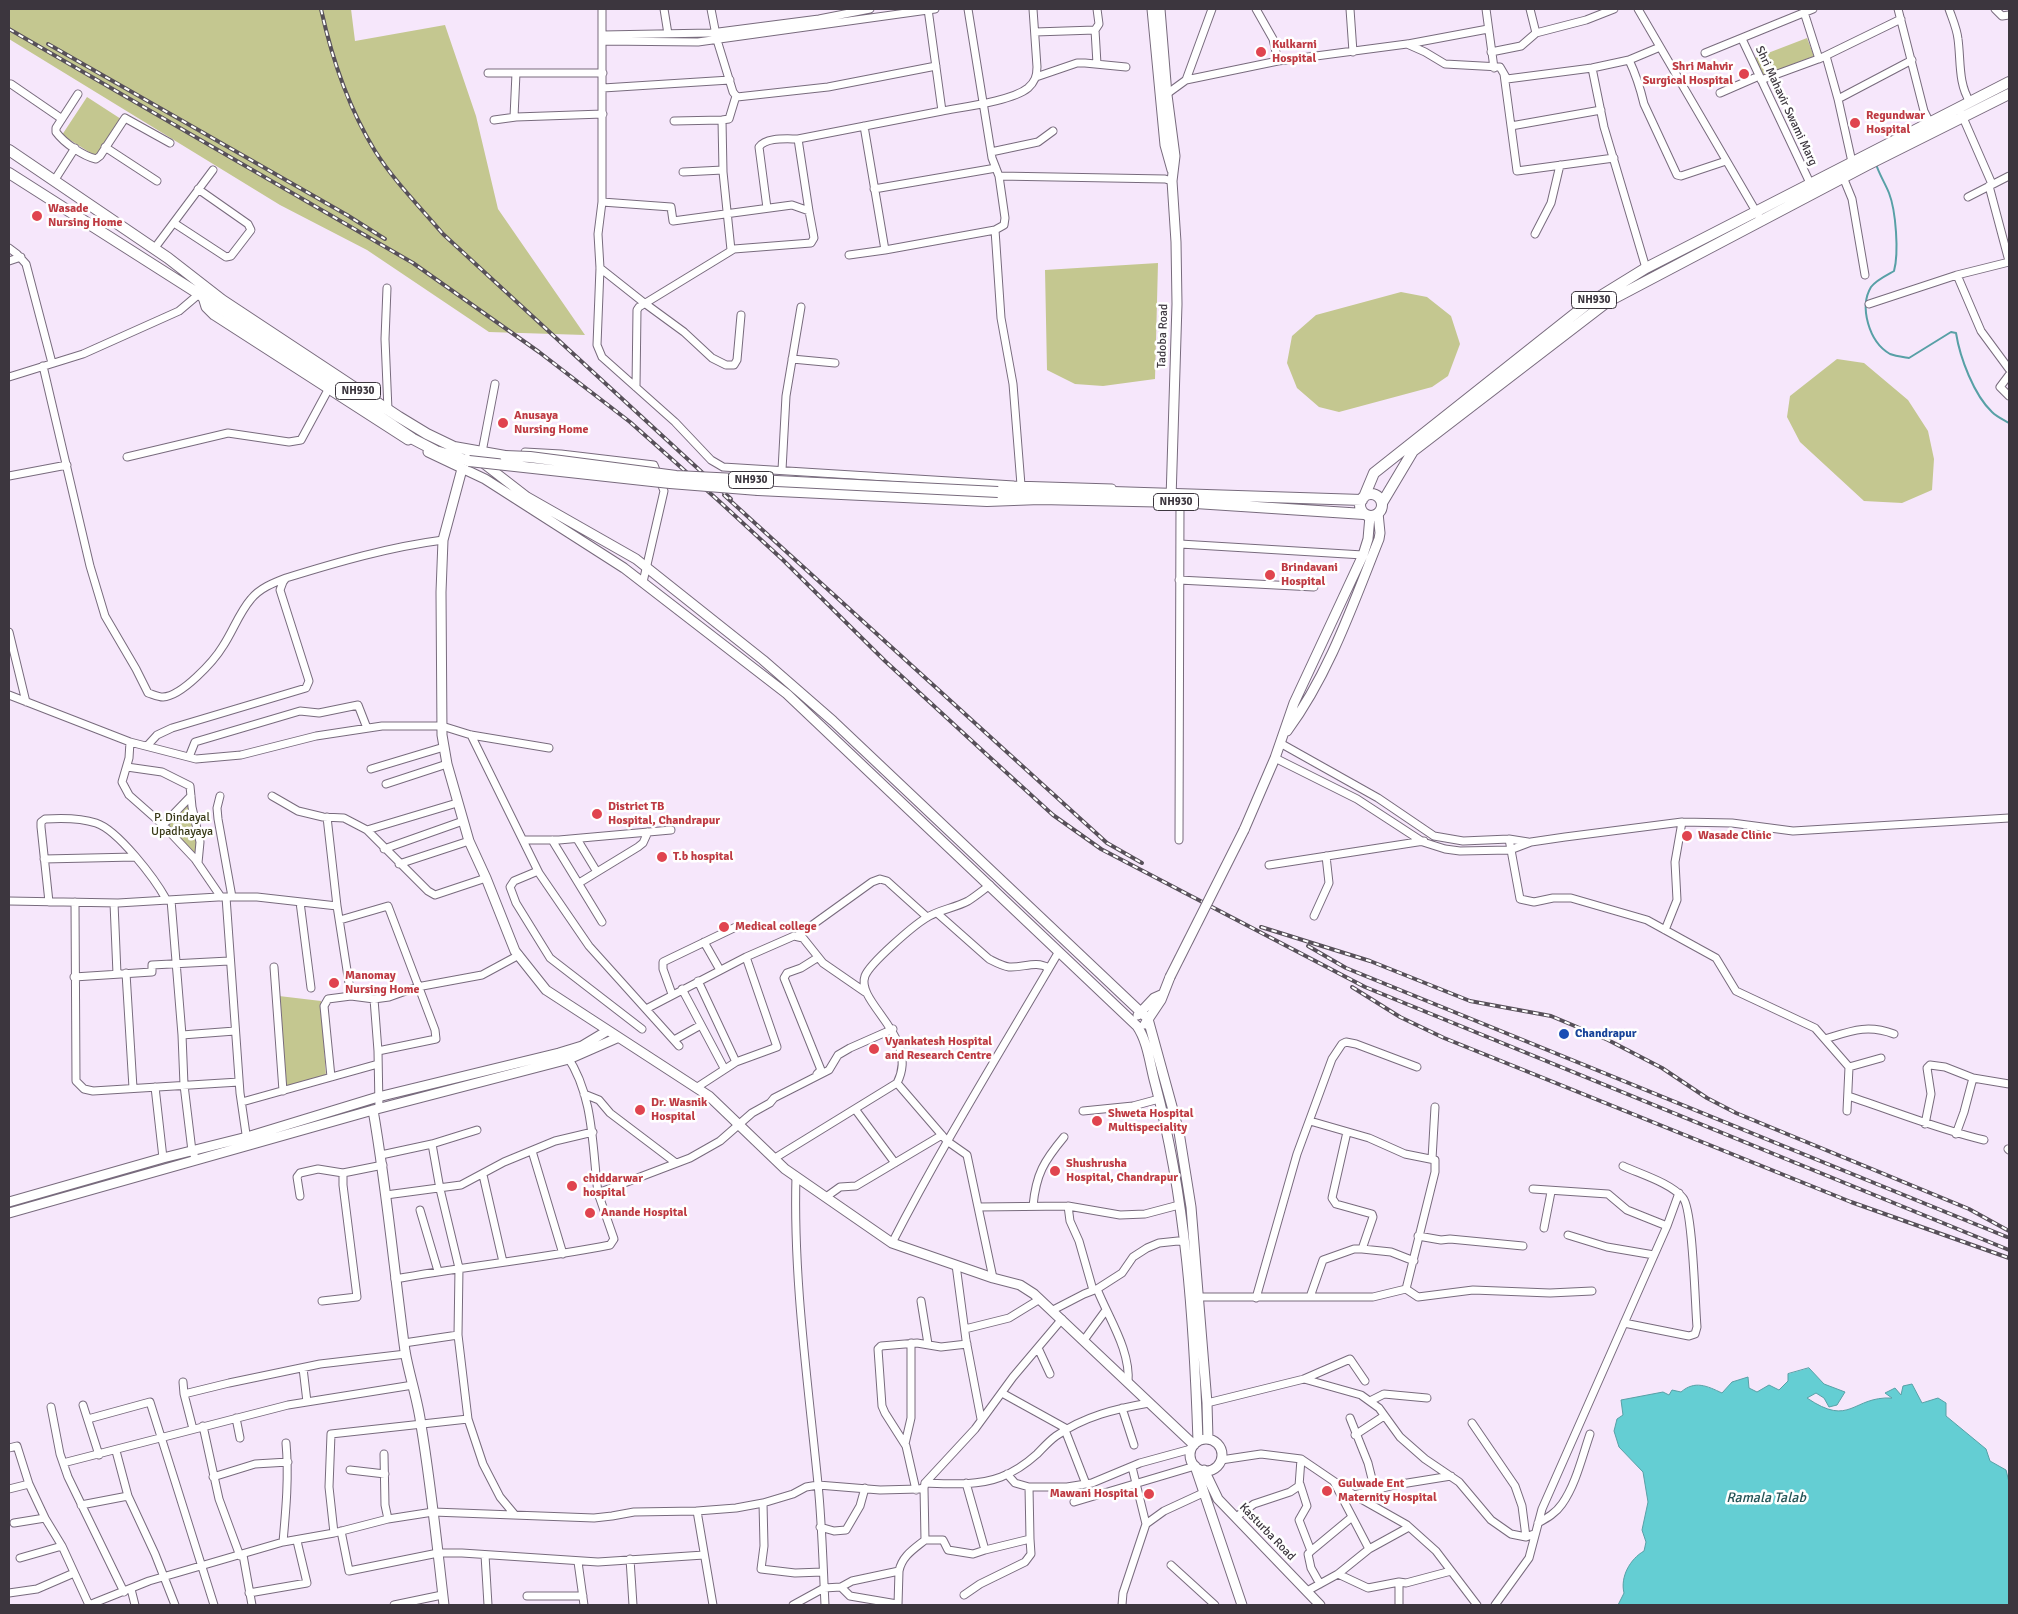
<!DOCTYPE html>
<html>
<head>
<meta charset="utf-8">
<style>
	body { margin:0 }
	#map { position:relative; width:2018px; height:1614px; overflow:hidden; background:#f6e7fb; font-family:Signika,sans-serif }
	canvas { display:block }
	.frame { position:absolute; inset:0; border:10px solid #3c363e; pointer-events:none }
</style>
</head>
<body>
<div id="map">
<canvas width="2018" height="1614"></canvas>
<div class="frame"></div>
</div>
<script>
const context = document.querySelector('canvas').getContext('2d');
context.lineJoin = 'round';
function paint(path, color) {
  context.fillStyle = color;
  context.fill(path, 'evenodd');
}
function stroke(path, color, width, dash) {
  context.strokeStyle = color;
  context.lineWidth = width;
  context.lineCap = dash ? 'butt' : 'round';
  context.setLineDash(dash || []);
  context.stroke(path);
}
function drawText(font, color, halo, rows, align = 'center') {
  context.font = font + ' Signika,sans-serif';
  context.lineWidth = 5;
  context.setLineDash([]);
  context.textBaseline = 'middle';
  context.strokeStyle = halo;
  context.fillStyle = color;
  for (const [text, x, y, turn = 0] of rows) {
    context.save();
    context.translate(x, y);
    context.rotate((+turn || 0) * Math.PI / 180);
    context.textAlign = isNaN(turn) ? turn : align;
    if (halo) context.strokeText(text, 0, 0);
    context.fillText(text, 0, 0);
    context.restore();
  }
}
paint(new Path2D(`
	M9 9H351L355 41 445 25 476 116 498 209 585 335 489 332 367 250 280 205 9 39Z
	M1807 38 1814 56 1762 76 1755 58Z
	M87 97 121 119 97 157 62 135Z
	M1158 263 1155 379 1103 386 1075 384 1047 370 1045 270Z
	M1401 292 1427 297 1451 316 1460 344 1448 376 1432 387 1339 412 1319 407 1297 388 1287 363 1292 336 1316 315Z
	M1837 359 1864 363 1908 400 1928 431 1934 459 1932 490 1902 503 1864 501 1800 442 1787 417 1790 396Z
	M190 801 198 844 197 858 165 825Z
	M279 996 321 1001 326 1076 284 1088Z`), '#c4c790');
const water = new Path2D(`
	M1809 1368 1824 1384 1845 1392 1837 1405 1829 1407 1824 1398 1816 1393 1807 1398C1851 1428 1852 1396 1892 1398L1885 1393 1895 1388 1901 1395 1903 1386 1912 1384 1922 1403 1938 1398 1946 1403V1416L1986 1449 1990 1461 2006 1470 2009 1482V1605H1618L1624 1593C1620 1577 1630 1559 1644 1551L1646 1542 1642 1530 1648 1502 1643 1472 1619 1447 1614 1431 1617 1419 1623 1415 1621 1400 1663 1392 1669 1395 1672 1390 1681 1392C1695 1380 1707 1386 1722 1393L1732 1382 1748 1377 1749 1388 1757 1392 1769 1385 1779 1390 1788 1381V1374Z`);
paint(water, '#64ced3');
stroke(water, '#58a0a6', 1);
stroke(new Path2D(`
	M1876 164C1879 174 1885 183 1889 193 1896 211 1899 253 1894 271 1887 275 1876 280 1871 287 1859 307 1869 342 1890 354 1895 356 1903 357 1909 358L1951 332 1956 333C1960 358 1974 395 1992 412 1997 417 2004 420 2009 423`), '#58a0a6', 2);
const minor = new Path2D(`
	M602 9V202L598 234 600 268 597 345 602 357 675 422 711 460 723 467 1014 485 1112 488
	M664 9 668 34
	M711 9 717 40 733 92 737 97 828 87 936 66
	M1256 9 1273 39 1278 61
	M1350 9 1353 52
	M1486 9 1494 68
	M1530 9 1536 33
	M1638 9 1761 220
	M1898 9 1924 111 1930 123
	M1949 9C1952 18 1957 29 1958 39 1961 61 1958 83 1970 102
	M1995 9 2002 16 2009 15
	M1804 12 1819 59
	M1095 30 1097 64
	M1035 32 1095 30 1099 24 1097 9
	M603 35 711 33 819 19 870 9
	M1742 39 1810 183
	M603 41 698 42 935 9
	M1408 44 1488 29
	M1491 52 1521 46 1536 33 1586 20 1614 9
	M1705 53 1813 9
	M1826 56 1838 99 1852 162
	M1629 60C1637 77 1640 87 1644 104L1677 175 1681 176 1726 161
	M1592 68 1604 127 1646 268
	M488 73H603
	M1504 74 1517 171 1614 158
	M1036 77 1077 63H1085L1126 67
	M1186 80 1212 9
	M1761 80 1821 58 1901 19
	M11 84 62 119
	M603 88 730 80
	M1720 93 1759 76
	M78 94 56 128V132C64 143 83 156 96 159L100 156 125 118 170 143
	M1164 96 1186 80 1278 61 1407 44 1425 52 1445 64 1500 67 1507 79 1592 68 1629 60 1660 47
	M1838 99 1912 60
	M942 111C963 107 1012 101 1028 88 1035 82 1037 76 1037 67L1033 9
	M1961 113 1992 184
	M514 117 516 73
	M494 120 516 117 603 114
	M722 120 723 172 731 250
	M674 121 722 120 729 119 736 96
	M864 126 885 250
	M1511 126 1601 110
	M105 147 157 181
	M991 152 1038 142 1053 131
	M683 172 723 170
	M999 176 1165 179 1172 181
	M1843 177 1852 199 1865 275
	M54 181 75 148
	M1989 186 2009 261
	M874 189 996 168
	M1968 197 2009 176
	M602 202 671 207 673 221 792 205 809 211 798 139 942 111 928 9
	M767 208 759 147C766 137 786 139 798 139
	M174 223 226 257 231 256 251 230 248 224 198 189
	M995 230 1001 318 1013 384 1021 485
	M1535 234 1551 203 1560 165
	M9 248 17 254 26 264 52 363
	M154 249 213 170
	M849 255 885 250 995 230 1004 225 1005 218 999 176 992 158 968 9
	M9 261 21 257
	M2009 262 1957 275 1981 331 2009 369
	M600 268 643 302 684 332 712 358 726 365H734L737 360 741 315
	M387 288 385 339 388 410
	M1869 304 1957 275
	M792 359 835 363
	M43 366 90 566 105 616 136 669 148 693C152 694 158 697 163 697 182 696 214 661 223 646 233 631 239 613 251 599 260 588 273 583 286 578
	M2009 375 2000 387 2009 396
	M9 377 83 354 179 311 199 294
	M636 387 637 310 639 307 734 249 811 243 814 238 809 211
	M482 452 495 384
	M525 452 561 454 654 465 664 491 643 582
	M127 457 228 433 289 442 301 440 328 390
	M782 470 786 396 801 307
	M9 476 67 465
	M1180 544 1363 555
	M1179 580 1314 587
	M9 632 26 702
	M9 695 130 742 196 759 241 755 316 736 382 726H442L471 735 549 748
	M471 735 539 873 589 946 679 1046
	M130 742 129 758 122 782 129 795 163 825 195 859 221 897
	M1280 743 1378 798 1434 836 1463 841 1509 839 1528 842
	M147 746 157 735 172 728 306 688 309 681 280 590 283 582 286 578C338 562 389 547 443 540
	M189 757 195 742 300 711 319 713 358 705 367 728
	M1275 758 1357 799 1423 842 1445 849 1460 851 1510 850 1531 842 1565 837 1682 822 1732 823 1793 831 2009 818
	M127 767 162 772 190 786 192 807 200 842 198 863
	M371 769 444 747
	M386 784 447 764
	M220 796 217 808 218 819 232 897
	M272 796 298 811 323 817 344 818 367 830 428 891 435 895 486 878
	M327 817 337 906
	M163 825 191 796
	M367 830 457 803
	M577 839 597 872
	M1509 839 1520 899 1534 902 1553 898H1571L1647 920 1716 958 1736 991 1815 1028 1849 1067 1847 1111
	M523 840H559L671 830
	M552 840 602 922
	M1179 840 1180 502
	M384 849 463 821
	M44 859 135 857
	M399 864 469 841
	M1269 865 1424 841
	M538 871 514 881 510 887 516 903 550 958 642 1029
	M579 883 638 847 643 843 648 832
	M226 897 240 1093 247 1141
	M171 900 182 1035 184 1085 192 1151 196 1159
	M9 901 118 903 218 897H257L337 906 351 996
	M49 902 41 827V822L45 819C61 818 81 818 96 823 118 830 155 879 166 899
	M75 902 76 1081 84 1089 93 1091 239 1082
	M300 902 311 988
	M114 903 117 974
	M937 913 989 959C995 962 1002 966 1009 967 1024 968 1035 960 1049 968
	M1314 916 1329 883 1326 856
	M340 920 388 906 435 1030 436 1039 378 1051
	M1665 930 1677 900 1675 862 1682 822
	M797 936 872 882 880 879 887 881 927 917
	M704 942 720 970
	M817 958 801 968 787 973 784 978 821 1070 817 1074
	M274 967 283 1091
	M126 973 133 1088
	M74 977 152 972V965L229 961
	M698 981 736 1062
	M682 989 724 1068
	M672 994 663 969V962L740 925
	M374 999 378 1051 379 1108
	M646 1009 746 957 794 936 803 938 823 963 865 992
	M182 1035 235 1031
	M1825 1039C1851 1031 1867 1024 1894 1034
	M674 1040 701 1025
	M567 1056C594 1096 592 1146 598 1193
	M1849 1067 1881 1058
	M331 1077 324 1006 328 999 351 996 374 999 389 997 417 987 482 975 519 955
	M897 1083 947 1141 967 1155 993 1278
	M155 1087 163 1158
	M696 1088 736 1062 777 1047 746 957
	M584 1094 599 1100 610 1113 676 1163
	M1848 1096C1894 1111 1937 1129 1984 1140
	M242 1102 378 1064
	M855 1109 895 1163
	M1083 1111 1133 1106 1159 1099
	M1925 1124 1931 1094 1927 1068 1930 1065 1945 1067 1973 1078 2009 1084
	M1347 1132 1332 1198 1336 1204 1372 1214 1373 1217 1362 1249
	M1956 1134 1964 1112 1973 1078
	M432 1144 440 1189 459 1268 458 1335 468 1419 483 1464 500 1497 515 1515
	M2008 1149 2009 1150
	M532 1151 563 1254
	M381 1155 432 1144 477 1130
	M775 1158 897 1083C921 1037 855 1003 865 976 870 963 913 926 926 918 938 910 955 908 968 901 976 896 983 890 990 885
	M1432 1159 1435 1107
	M1623 1166C1640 1174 1671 1183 1683 1198 1693 1209 1695 1305 1697 1327L1695 1334 1689 1336 1624 1323
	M483 1175 503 1262
	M796 1176C793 1278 808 1382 818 1484 822 1524 823 1565 825 1605
	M1533 1189 1608 1194 1627 1210 1667 1226
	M386 1195 461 1185 504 1162 555 1141 593 1132
	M300 1196 297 1177 300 1173 318 1169 343 1173
	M826 1197 840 1187 856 1186 942 1135
	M1033 1206C1036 1174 1044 1161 1064 1137
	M1068 1206 1070 1221 1079 1241 1093 1290
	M979 1207 1068 1206 1120 1215 1145 1214 1179 1205
	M420 1210 438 1271
	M1544 1228 1551 1192
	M1568 1235 1607 1247 1654 1255
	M1418 1236 1441 1240 1450 1239 1523 1246
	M892 1243C943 1144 1002 1049 1058 953
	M956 1265 966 1340 981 1419
	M395 1279C467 1266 539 1259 610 1245L614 1239 598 1193 690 1158 720 1141 752 1113 770 1103 774 1098 829 1070 838 1055 850 1048 893 1029
	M1097 1289C1109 1319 1131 1351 1128 1383
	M1406 1289 1418 1297 1473 1290 1550 1293 1592 1291
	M1199 1297H1373L1406 1289 1435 1172V1160L1405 1154 1369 1138 1310 1121
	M1310 1297 1323 1260 1354 1249H1362L1391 1252 1414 1261
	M1256 1298 1297 1154 1332 1059 1342 1044 1346 1042 1356 1044 1417 1067
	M322 1301 357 1297 343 1185V1173L383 1165
	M921 1301 928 1344
	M1053 1310 1084 1294 1097 1289 1122 1273 1133 1257 1147 1248 1159 1243 1178 1241 1185 1242
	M965 1329 1009 1318 1040 1299
	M1084 1340 1106 1310
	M404 1343 458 1335
	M1038 1348 1050 1374
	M303 1368 307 1402
	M1304 1379 1350 1359 1365 1381
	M183 1382 184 1394 193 1429
	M1002 1393 1067 1429
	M184 1394 229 1383 320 1364 406 1354
	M1370 1401 1384 1394 1427 1398
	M1207 1403 1304 1379 1361 1395 1379 1408 1400 1437 1425 1459 1459 1482 1491 1520 1511 1534 1526 1537 1534 1534
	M83 1405 99 1455
	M51 1407 60 1454 68 1477 124 1592
	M1122 1408 1134 1445
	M236 1418 240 1438
	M1350 1418 1368 1463 1375 1491
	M88 1419 150 1402 214 1605
	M1472 1423 1515 1486 1522 1506 1526 1537
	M203 1426 219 1499 240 1556
	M1065 1430 1086 1484
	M1355 1435 1384 1416
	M905 1444 911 1418V1343
	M9 1448 17 1446 29 1484 45 1518 62 1546 89 1605
	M116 1451 128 1496 155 1554 175 1605
	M384 1454 385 1505 388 1519
	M1221 1460 1261 1454 1301 1459 1354 1495 1407 1525 1436 1551 1477 1605
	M63 1463 288 1405 413 1385
	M1132 1467 1146 1524
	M350 1470 385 1474
	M1007 1474 1015 1483 1029 1487H1067L1092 1483 1140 1463 1191 1449
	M213 1477 255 1464 288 1462
	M925 1483 975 1429 1013 1377 1062 1319
	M1300 1484 1307 1506 1299 1520 1311 1551 1308 1554 1311 1568 1320 1584
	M924 1488 925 1540H943L948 1550 973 1554 985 1550 966 1483
	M9 1489 29 1484
	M916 1490 906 1446 885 1413 882 1406 878 1349 881 1346 917 1343 941 1347 967 1344
	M1354 1495 1395 1485 1451 1476
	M1074 1502 1195 1466
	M763 1503 764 1546 761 1569 795 1573 823 1572
	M81 1505 128 1496
	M697 1511 713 1605
	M1236 1517 1254 1504 1290 1492 1299 1486 1301 1459
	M14 1523 45 1518
	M1538 1523C1547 1518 1556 1513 1562 1504 1576 1484 1582 1457 1590 1434
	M820 1527 834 1531 846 1530 860 1506 865 1488
	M341 1531 349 1571 438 1553H462L598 1562 704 1555
	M334 1533 329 1487 331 1434 468 1419
	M283 1542C286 1509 289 1476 286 1443
	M1369 1549 1409 1527
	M985 1550 1030 1539 1029 1487
	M1311 1551 1352 1517
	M243 1555 252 1605
	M485 1555 488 1605
	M20 1558 62 1546
	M630 1559 633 1605
	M578 1562 584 1605
	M1171 1565 1215 1605
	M1338 1574 1368 1588 1399 1582 1406 1583 1451 1571
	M1399 1582V1605
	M841 1587 850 1596 897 1604
	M131 1589 135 1605
	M1307 1591 1338 1574 1369 1549 1334 1482
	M9 1593 37 1589 74 1573
	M249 1593 307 1583 297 1541
	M964 1595 980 1584 1025 1562 1031 1554 1030 1539
	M527 1596H583
	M89 1605 149 1581 283 1542 334 1533 388 1519 433 1512 594 1518 612 1516 634 1512 697 1511 736 1508 763 1503 793 1494 806 1487 818 1485 880 1490 919 1489 924 1488 925 1483C949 1484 978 1486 1001 1477 1014 1472 1027 1463 1037 1454 1043 1448 1049 1441 1056 1436 1085 1416 1115 1409 1149 1403
	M394 1605 442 1595
	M793 1605 824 1588 841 1587 852 1581 899 1571C902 1556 914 1549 925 1540
	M898 1605 899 1571
	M1122 1605 1123 1593 1146 1524 1164 1511 1203 1493
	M1495 1605 1529 1558 1542 1509 1667 1226 1679 1193`);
const major = new Path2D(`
	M1152 9 1165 145 1172 170
	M1160 9 1167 95 1175 156 1172 181 1176 242 1177 304 1171 499
	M203 297 206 307 214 315 408 440
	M465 449 527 497 636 559 763 660 833 721 1148 1019 1179 1132 1191 1207 1207 1403 1208 1439
	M428 452 485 479 624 568 787 694 1137 1026C1148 1042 1150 1065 1155 1083 1186 1199 1194 1321 1198 1441
	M462 469 443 540 441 592 442 735 447 764 469 841 486 878 515 951 546 990 709 1096 785 1169 892 1243 993 1278 1020 1285 1034 1294 1194 1445
	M1287 731C1329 674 1353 604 1379 539L1380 533 1378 513
	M1244 830 1275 758 1294 703 1363 555 1368 539 1370 516
	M1138 1015 1154 998 1163 994
	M1145 1024 1161 1000 1170 977
	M373 1110C387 1190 394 1270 405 1351 409 1375 418 1400 421 1425 431 1485 437 1545 444 1605
	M9 1202 163 1158 247 1137 378 1097 559 1053 582 1046 607 1031
	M9 1213 373 1110 569 1059 617 1038
	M1190 1455a16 16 0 1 1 32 0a16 16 0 1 1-32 0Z
	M1195 1466 1242 1605
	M1204 1470 1218 1499 1320 1605`);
const highway = new Path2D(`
	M9 150 168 258 222 300 399 417 427 434 454 447 505 456
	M9 173 199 294 413 439 436 451 469 461
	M758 490 987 501 1040 499 1180 502 1364 514
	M998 492H1113L1362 500
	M1360 505a11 11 0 1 1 22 0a11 11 0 1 1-22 0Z
	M1364 497 1374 473 1586 305 1646 268 2009 82
	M1382 503 1413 451 1607 302 1867 165 2009 94`);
stroke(minor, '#786b7d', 9);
stroke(major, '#786b7d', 11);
stroke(highway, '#786b7d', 12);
stroke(minor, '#fff', 7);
stroke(major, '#fff', 9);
stroke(highway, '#fff', 10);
const rail = new Path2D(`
	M321 9C332 59 348 107 375 151 394 181 420 207 443 234L731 499
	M9 29 413 263 539 352 630 422 720 502 783 560 885 661 985 753 1053 815 1101 849 1365 987 2009 1250
	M48 44 347 215 385 239
	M724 495 1107 843 1142 863
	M1261 927 1370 961 1470 1001 1551 1016 1608 1040 1662 1068 1707 1098 1736 1113 1969 1209 2009 1231
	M1308 946 1346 968 2007 1237
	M1352 987 1400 1017 1444 1038 1851 1202 2009 1258`);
stroke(rail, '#575059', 4);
stroke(rail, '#fff', 2, [5.5]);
const majorBridge = new Path2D(`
	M1170 977 1244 830`);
const highwayBridge = new Path2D(`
	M505 456 530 457 676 476 998 492
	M469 461 670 483 758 490`);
stroke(majorBridge, '#786b7d', 11, []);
stroke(highwayBridge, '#786b7d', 12, []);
stroke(majorBridge, '#fff', 9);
stroke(highwayBridge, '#fff', 10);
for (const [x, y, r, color] of [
	[1261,52,6,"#e0444e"],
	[1744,74,6,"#e0444e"],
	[1855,123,6,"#e0444e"],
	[37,216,6,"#e0444e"],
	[503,423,6,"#e0444e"],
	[1270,575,6,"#e0444e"],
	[597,814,6,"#e0444e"],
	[1687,836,6,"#e0444e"],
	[662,857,6,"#e0444e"],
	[724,927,6,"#e0444e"],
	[334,983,6,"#e0444e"],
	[1564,1034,6,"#1a4fb4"],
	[874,1049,6,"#e0444e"],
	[640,1110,6,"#e0444e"],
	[1097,1121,6,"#e0444e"],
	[1055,1171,6,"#e0444e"],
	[572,1186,6,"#e0444e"],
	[590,1213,6,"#e0444e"],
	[1327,1491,6,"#e0444e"],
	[1149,1494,6,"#e0444e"]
]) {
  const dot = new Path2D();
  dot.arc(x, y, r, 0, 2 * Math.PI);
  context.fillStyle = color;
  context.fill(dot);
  stroke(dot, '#fff', 2);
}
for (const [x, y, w] of [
	[1594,300,45],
	[358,391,45],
	[751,480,45],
	[1176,502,45]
]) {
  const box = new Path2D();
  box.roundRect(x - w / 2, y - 8.5, w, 17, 4);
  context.fillStyle = '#fff';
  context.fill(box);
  stroke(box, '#3c363e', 1);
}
drawText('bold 11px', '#3c363e', null, [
	["NH930",1594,300],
	["NH930",358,391],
	["NH930",751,480],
	["NH930",1176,502]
]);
drawText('bold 12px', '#be3a42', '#fff', [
	["Kulkarni",1272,45],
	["Hospital",1272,59],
	["Shri Mahvir",1733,67,"right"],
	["Surgical Hospital",1733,81,"right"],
	["Regundwar",1866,116],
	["Hospital",1866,130],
	["Wasade",48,209],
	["Nursing Home",48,223],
	["Anusaya",514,416],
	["Nursing Home",514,430],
	["Brindavani",1281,568],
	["Hospital",1281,582],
	["District TB",608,807],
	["Hospital, Chandrapur",608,821],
	["Wasade Clinic",1698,836],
	["T.b hospital",673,857],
	["Medical college",735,927],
	["Manomay",345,976],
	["Nursing Home",345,990],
	["Vyankatesh Hospital",885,1042],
	["and Research Centre",885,1056],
	["Dr. Wasnik",651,1103],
	["Hospital",651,1117],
	["Shweta Hospital",1108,1114],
	["Multispeciality",1108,1128],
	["Shushrusha",1066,1164],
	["Hospital, Chandrapur",1066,1178],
	["chiddarwar",583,1179],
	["hospital",583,1193],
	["Anande Hospital",601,1213],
	["Gulwade Ent",1338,1484],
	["Maternity Hospital",1338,1498],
	["Mawani Hospital",1138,1494,"right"]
], 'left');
drawText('12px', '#3c363e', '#fff', [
	["Shri Mahavir Swami Marg",1786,106,65],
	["Tadoba Road",1163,336,-88],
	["Kasturba Road",1267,1532,46]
]);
drawText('12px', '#393a18', '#fff', [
	["P. Dindayal",182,818],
	["Upadhayaya",182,832]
]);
drawText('bold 12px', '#164399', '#fff', [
	["Chandrapur",1575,1034]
], 'left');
drawText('italic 14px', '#255456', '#fff', [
	["Ramala Talab",1766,1498]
]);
</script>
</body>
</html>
